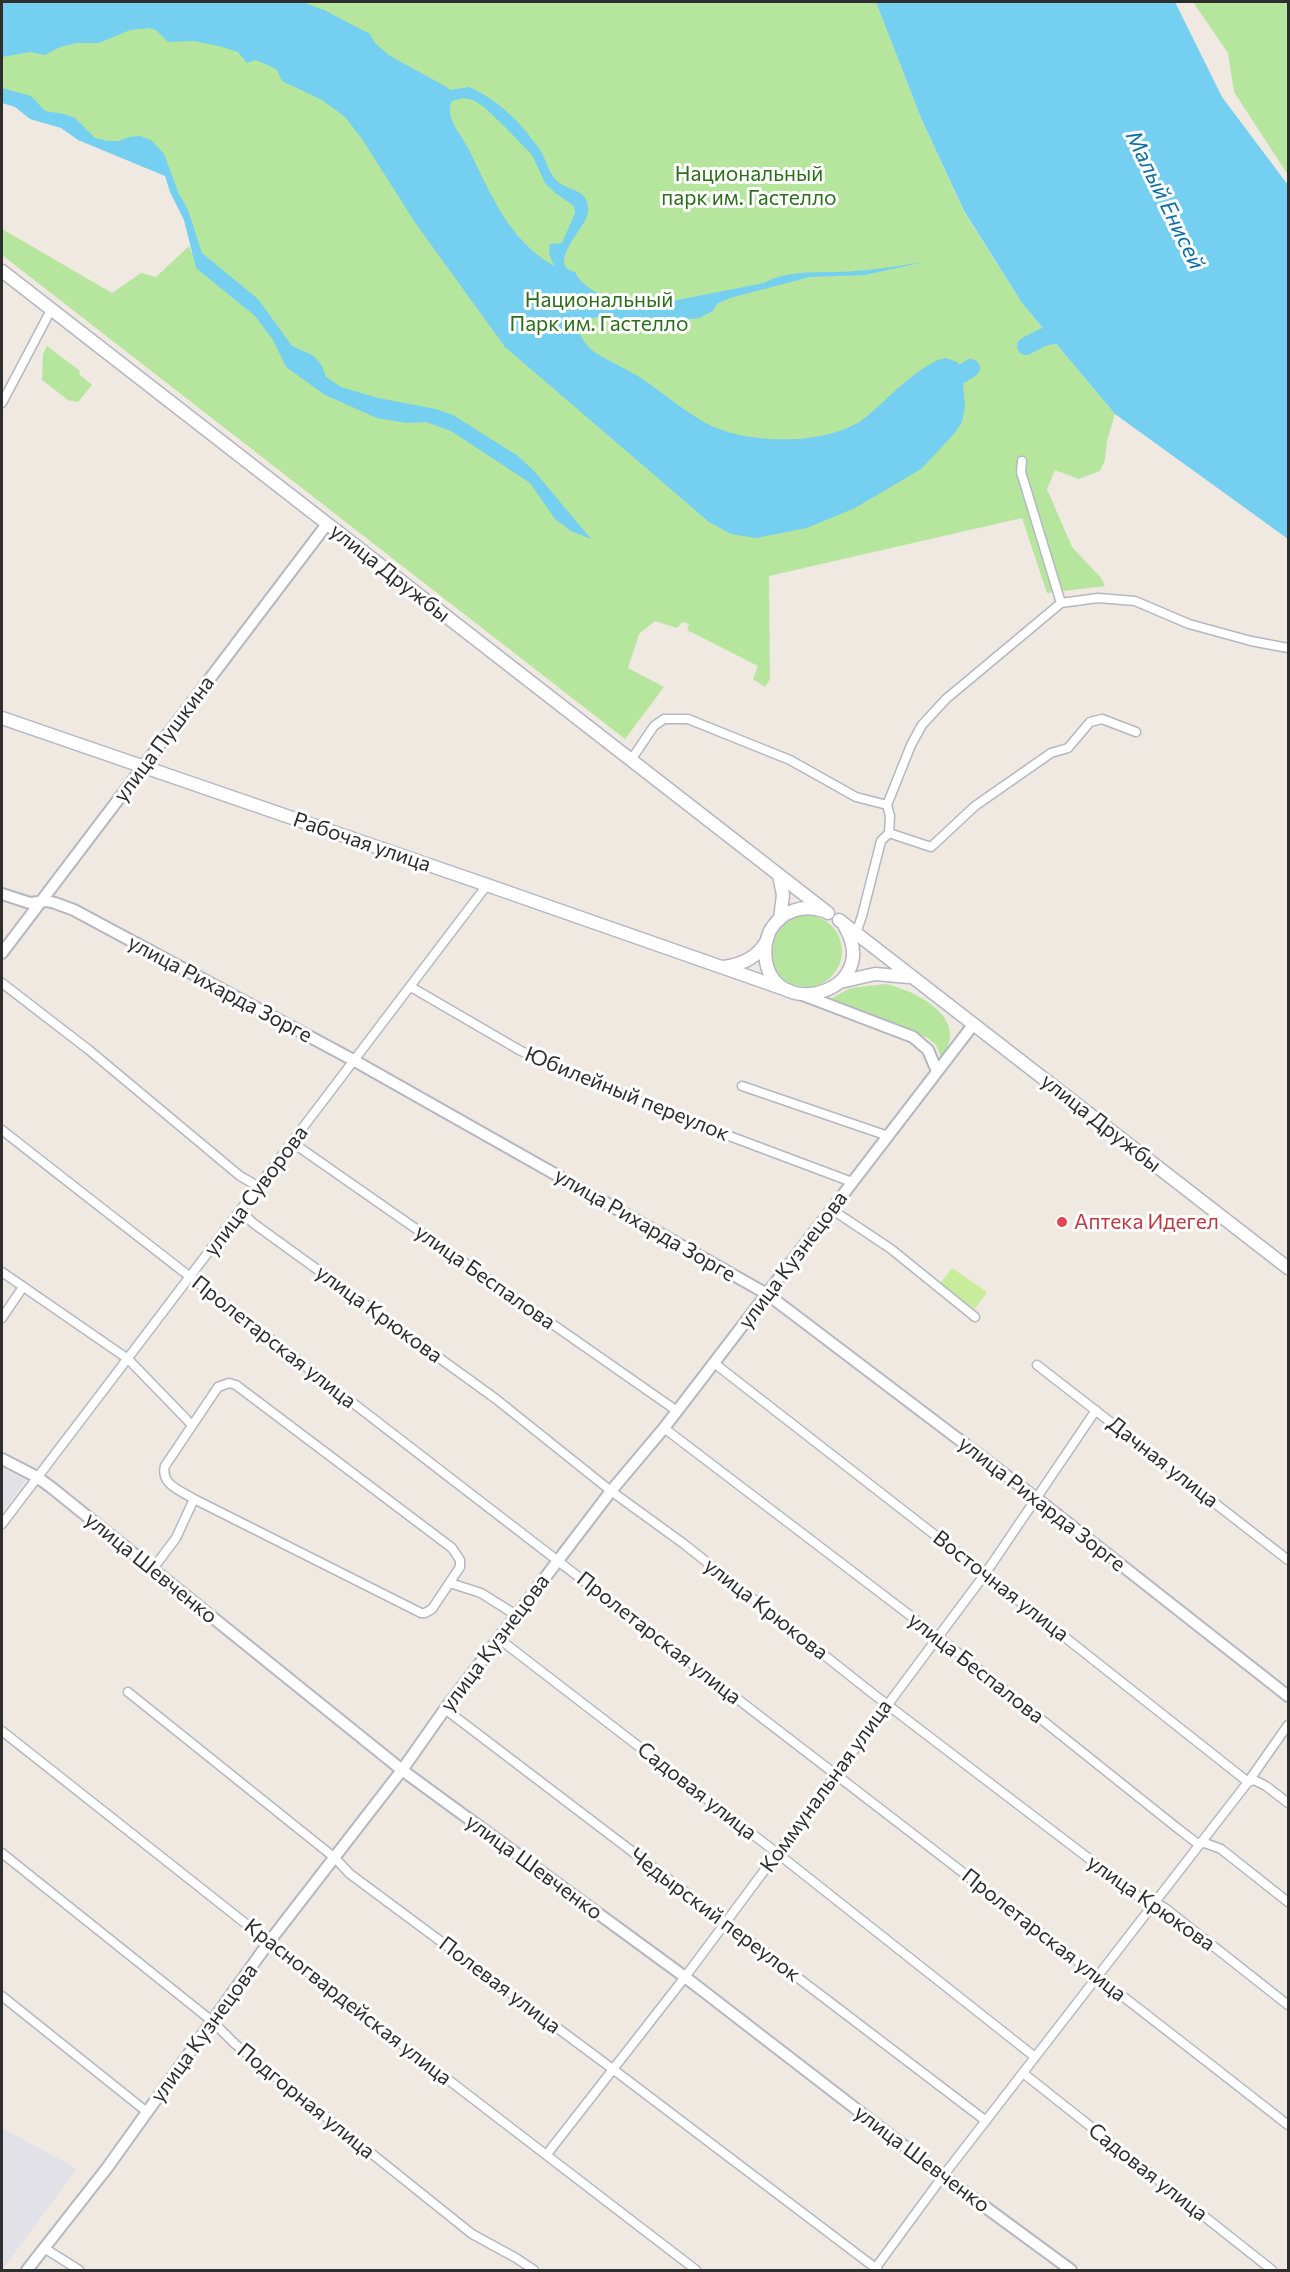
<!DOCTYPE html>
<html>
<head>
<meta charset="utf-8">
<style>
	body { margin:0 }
	#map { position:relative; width:1290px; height:2272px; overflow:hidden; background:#efe9e1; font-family:Commissioner,sans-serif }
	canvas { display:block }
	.frame { position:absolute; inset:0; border:3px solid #2e2e2e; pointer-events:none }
</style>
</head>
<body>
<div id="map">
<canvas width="1290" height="2272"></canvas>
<div class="frame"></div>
</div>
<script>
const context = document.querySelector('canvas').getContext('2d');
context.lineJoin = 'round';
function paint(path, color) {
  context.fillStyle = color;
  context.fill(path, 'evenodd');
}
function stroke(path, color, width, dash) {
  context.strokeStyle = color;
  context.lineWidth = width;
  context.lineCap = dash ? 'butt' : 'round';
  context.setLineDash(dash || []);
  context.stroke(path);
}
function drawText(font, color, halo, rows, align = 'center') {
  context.font = font + ' Commissioner,sans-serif';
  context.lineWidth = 6;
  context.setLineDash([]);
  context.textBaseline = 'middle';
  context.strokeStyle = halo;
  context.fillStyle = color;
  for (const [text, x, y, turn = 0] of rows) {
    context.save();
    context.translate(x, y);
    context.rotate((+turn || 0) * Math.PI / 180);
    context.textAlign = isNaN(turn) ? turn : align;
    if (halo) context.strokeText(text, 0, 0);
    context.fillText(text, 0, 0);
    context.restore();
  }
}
paint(new Path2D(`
	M2 1468 26 1480 2 1513Z
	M2 2128 77 2169 2 2270Z`), '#e3e1e8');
paint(new Path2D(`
	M2 2H876L921 118 964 212 1022 303 1115 414 1107 441 1105 460 1100 471 1079 479 1055 470 1047 489 1072 547 1101 578 1105 586 1047 593 1022 518 769 576 770 679 765 687 753 679 758 666 687 630 689 624 682 622 677 628 655 621 639 634 628 668 664 687 625 739 2 255V229L112 293 141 273 156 277 189 246 192 253 196 249 171 173 2 97Z
	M1193 2H1288V175L1234 92 1228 53Z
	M47 346 80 371 79 374 92 385 78 402 68 400 42 380 43 354Z
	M770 951a36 36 0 1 1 72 0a36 36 0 1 1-72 0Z
	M886 984C908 989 949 1007 950 1034 950 1044 945 1053 943 1062L936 1045 928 1038 828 1000 851 988Z`), '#b6e59e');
paint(new Path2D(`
	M952 1268 987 1292 975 1309 939 1285Z`), '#c9ec9a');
paint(new Path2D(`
	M2 2H302L324 10 370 34 375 43 390 56 445 86 450 90 469 87C498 99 523 125 540 150 546 159 548 171 555 179 564 190 583 188 587 202 588 206 589 212 587 216 584 228 546 266 575 272 581 288 610 301 627 301 636 302 645 296 655 297L658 299V301L651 305 655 307 672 301 764 283C791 268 825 274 855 271 878 270 901 265 924 262L865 275 810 277 730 298 717 304 713 311 699 318 646 324 597 317 581 321 577 325C579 335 585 344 593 351 609 362 628 369 644 380 664 394 683 410 704 422 744 445 829 447 866 417 885 402 922 361 946 358L957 362 962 370 965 407 962 422 954 434 921 469 855 508 807 528 756 538 731 534 709 522 505 347 416 224 362 139 345 117 322 100 282 81 277 70 268 65 255 60 247 63 238 52 219 46 193 41 168 42 156 30 149 28 130 30 99 43H77L60 47 45 55 30 52 2 57ZM463 98 473 100 484 107 508 130 532 155 545 183 554 192 574 206 575 213 562 243 550 244 549 253 554 266C508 240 490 192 468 148 461 134 444 117 452 101Z
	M876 2H1175L1222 97 1288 185V539L1115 414 1022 303 964 211 921 118Z
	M2 88 31 96 45 111 64 114 75 118 95 138 107 141H119L129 137 140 136 151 140 164 154 179 194 188 210 202 253 258 299 292 346 314 356 322 366 326 377 341 387 378 398 436 409 453 415 518 456 535 472 591 539 571 531 555 519 530 483 451 431 426 422 407 423 377 418 325 395 286 367 273 340 255 316 196 268 184 220 170 192 165 176 78 140 61 128 30 119 15 107 2 103Z`), '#75cff0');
stroke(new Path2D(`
	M1026 346 1044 337 1072 331
	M942 386 971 368`), '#75cff0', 18);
const minor = new Path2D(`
	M2 403 51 310
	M1022 461 1021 472 1061 603
	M631 760 654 726 664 719H688L790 760 856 797 887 805
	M889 833 890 816 887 805 911 745 922 725 946 699 1061 603 1098 598 1135 601 1189 624 1251 641 1288 648
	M889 833 931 847 975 806 1051 753 1068 748 1090 722 1102 719 1136 732
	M855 936 862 916 881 841 889 833
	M2 983 89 1050 240 1176 259 1187
	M411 987 521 1051 660 1110 852 1182
	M742 1086 888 1136
	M2 1130C428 1465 862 1791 1288 2125
	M293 1143 677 1411
	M831 1209 891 1249 975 1317
	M241 1211 253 1223 496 1399 611 1491 684 1544 872 1693 1138 1896 1151 1905 1158 1904 1165 1908 1288 2005
	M2 1272 128 1359 192 1425
	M2 1318 23 1287
	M714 1363 985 1574 1248 1782 1254 1780 1266 1786 1288 1803
	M1037 1365 1288 1560
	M664 1428 937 1636 1176 1827 1198 1844 1205 1843 1221 1849 1288 1902
	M2 1524 487 885
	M152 1570 176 1538 194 1499 421 1613H425L432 1609 460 1567V1560L452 1548 236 1385 229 1383 218 1387 165 1466C160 1484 181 1491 194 1499
	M450 1583 481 1593 516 1615
	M498 1638 777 1853 1035 2057
	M128 1692 335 1858 350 1874 614 2070 878 2270
	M445 1709 986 2121
	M2 1731 269 1942 696 2270
	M2 1853 212 2021 235 2044 472 2234 516 2258 534 2270
	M2 1996 147 2112
	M1023 2073 1272 2270
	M547 2154 685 1977 985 1574 1096 1410
	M44 2248 79 2270
	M874 2270 943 2176 1248 1782 1288 1725`);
const tertiary = new Path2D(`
	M2 894 30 903 47 901 55 903 74 910 355 1061 767 1294 1036 1498 1288 1696
	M2 953 327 524
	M803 995 913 1037 928 1050 937 1071
	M2 1459 37 1477 52 1488 402 1770 685 1977 943 2176 1071 2270
	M27 2270 107 2168 269 1942 402 1770 445 1709 611 1491 664 1428 973 1025`);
const secondary = new Path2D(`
	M2 271 828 913
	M2 718 487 885 790 991
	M779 875 783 895 780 919
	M839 920 1288 1268
	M766 942C755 1027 886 998 845 927
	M723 967C740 965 757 958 766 942 768 938 768 933 771 929 783 910 804 904 824 911
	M840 982 875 974 909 977`);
stroke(minor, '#b4b7c1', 11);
stroke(tertiary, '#b4b7c1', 14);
stroke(secondary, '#b4b7c1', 15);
stroke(minor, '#fff', 8);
stroke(tertiary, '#fff', 10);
stroke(secondary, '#fff', 12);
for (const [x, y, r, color] of [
	[1062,1222,6,"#e0444e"]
]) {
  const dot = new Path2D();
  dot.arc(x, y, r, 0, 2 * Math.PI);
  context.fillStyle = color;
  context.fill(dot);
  stroke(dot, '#fff', 2);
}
drawText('21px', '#2c6e1b', '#fff', [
	["Национальный",749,174],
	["парк им. Гастелло",749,198],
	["Национальный",599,300],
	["Парк им. Гастелло",599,324]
]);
drawText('21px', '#2e2e2e', '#fff', [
	["улица Дружбы",390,573,38],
	["улица Пушкина",164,739,-53],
	["Рабочая улица",362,842,19],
	["улица Рихарда Зорге",220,989,28],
	["Юбилейный переулок",627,1094,22],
	["улица Дружбы",1101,1123,38],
	["улица Суворова",256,1191,-53],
	["улица Рихарда Зорге",645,1225,30],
	["улица Кузнецова",793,1260,-53],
	["улица Беспалова",485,1277,35],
	["улица Крюкова",379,1314,36],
	["Пролетарская улица",274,1342,38],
	["Дачная улица",1163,1462,38],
	["улица Рихарда Зорге",1042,1504,38],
	["улица Шевченко",151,1568,39],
	["Восточная улица",1001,1586,38],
	["улица Крюкова",766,1609,38],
	["Пролетарская улица",659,1638,38],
	["улица Кузнецова",495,1643,-53],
	["улица Беспалова",976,1668,38],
	["Коммунальная улица",826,1786,-54],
	["Садовая улица",697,1791,38],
	["улица Шевченко",534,1867,36],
	["улица Крюкова",1151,1903,35],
	["Чедырский переулок",715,1915,37],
	["Пролетарская улица",1044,1935,38],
	["Полевая улица",500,1985,37],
	["Красногвардейская улица",348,2002,38],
	["улица Кузнецова",204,2033,-54],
	["Подгорная улица",306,2101,39],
	["улица Шевченко",922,2159,37],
	["Садовая улица",1148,2172,38]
]);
drawText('21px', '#be3a42', '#fff', [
	["Аптека Идегел",1074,1222]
], 'left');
drawText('italic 22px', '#0d6fa3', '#fff', [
	["Малый Енисей",1165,200,64]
]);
</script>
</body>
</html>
